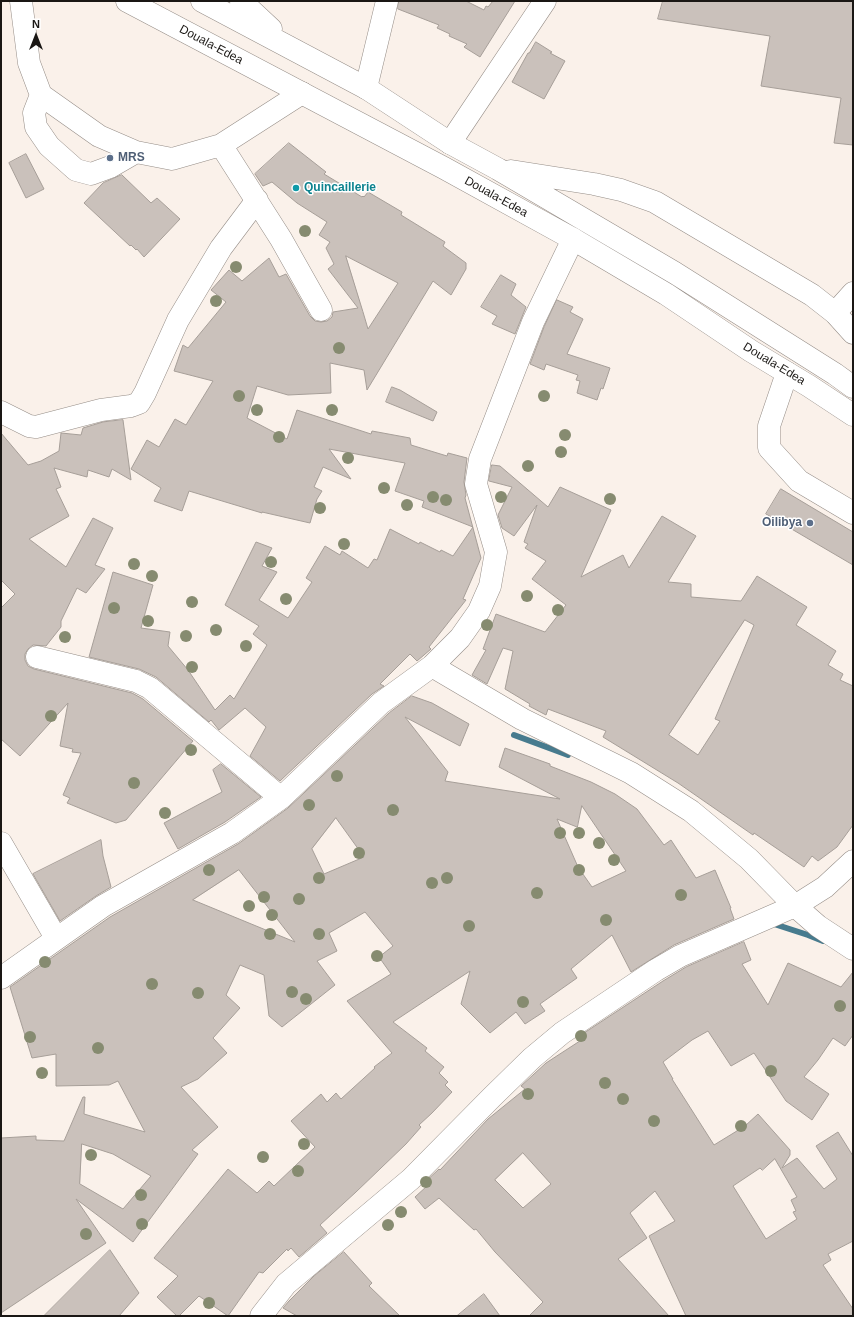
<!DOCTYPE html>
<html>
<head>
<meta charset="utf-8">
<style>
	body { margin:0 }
	#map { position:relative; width:854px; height:1317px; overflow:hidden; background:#faf1ea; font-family:Arial,sans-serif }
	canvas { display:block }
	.frame { position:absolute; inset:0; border:2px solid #1a1714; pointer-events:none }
	.north { position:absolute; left:16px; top:16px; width:40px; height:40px; -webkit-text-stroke:3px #fff; paint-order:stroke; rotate:0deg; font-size:11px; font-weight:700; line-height:16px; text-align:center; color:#1a1714 }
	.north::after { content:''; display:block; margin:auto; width:14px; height:18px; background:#1a1714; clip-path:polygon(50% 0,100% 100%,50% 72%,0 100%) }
</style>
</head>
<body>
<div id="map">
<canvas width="854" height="1317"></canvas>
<div class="frame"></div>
<div class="north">N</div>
</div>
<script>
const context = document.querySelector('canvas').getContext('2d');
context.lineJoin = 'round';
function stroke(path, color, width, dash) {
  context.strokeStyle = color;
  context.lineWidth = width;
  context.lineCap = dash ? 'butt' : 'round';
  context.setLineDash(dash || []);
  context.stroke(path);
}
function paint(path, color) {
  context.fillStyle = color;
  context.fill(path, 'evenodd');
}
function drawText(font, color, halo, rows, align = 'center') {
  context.font = font + ' Arial,sans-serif';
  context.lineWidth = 3;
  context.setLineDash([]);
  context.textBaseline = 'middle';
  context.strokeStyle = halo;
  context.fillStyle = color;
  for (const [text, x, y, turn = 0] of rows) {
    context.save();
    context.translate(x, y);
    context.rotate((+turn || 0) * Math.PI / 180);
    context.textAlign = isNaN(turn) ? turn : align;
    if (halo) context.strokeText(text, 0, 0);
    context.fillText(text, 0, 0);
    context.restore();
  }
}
stroke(new Path2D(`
	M514 735 568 755
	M771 923 808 935 823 941`), '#477b8e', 6);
const building = new Path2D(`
	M399 1H466L484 10 486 6 488 7 493 1H515L480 57 464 47 467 44 449 36 450 34 437 28 439 25 398 9Z
	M663 1H853V145L834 143 841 98 761 86 770 36 658 19Z
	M536 42 552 52 550 53 565 61 544 99 512 82 528 53H529Z
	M289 143 326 172 324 174 362 197 363 196 364 197 368 192 402 212 401 215 445 242 443 246 466 263V269L451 295 433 281 367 390 364 370 330 363 331 393 288 395 257 386 247 418 287 439 297 410 371 434 372 431 410 438 411 445 447 456 448 453 467 458 464 482 466 495 465 498 481 558 463 599 466 600 429 647 431 649 417 661 410 654 380 684 384 686 372 694 280 781 250 756 266 727 245 708 219 730 211 720 209 722 156 677 139 669 89 657 113 572 153 585 141 628 170 632 168 646 188 670 215 710 230 695 234 699 267 645 253 634 259 626 225 605 256 542 272 548 262 566 277 572 259 600 288 618 312 582 306 578 325 546 340 555 342 551 368 568 374 559 377 560 390 529 419 544 420 542 440 552 441 550 453 556 473 527 422 507 424 501 395 491 405 463 329 449 351 479 323 467 314 487 322 491 317 499 310 523 262 512V513L189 491 182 511 154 501 161 488 131 469 147 440 159 447 175 419 186 425 213 381 174 371 183 345 188 348 226 302 211 290 229 270 242 281 269 258 279 277 286 274 310 316 315 321 321 322 327 321 332 317 333 312 358 308 328 269 334 264 326 248 330 242 319 235 327 222 297 203 272 182 263 186 255 174ZM346 256 398 283 368 329 363 312Z
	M26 154 44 189 26 198 9 163Z
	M122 175 151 203 157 198 180 219 144 257 137 249 136 250 131 245 130 246 84 203 103 183Z
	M501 275 516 284 511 295 526 307 515 334 492 324 497 316 481 307Z
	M557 300 573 307 570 312 583 319 567 354 610 368 603 389 601 388 597 400 577 393 580 381 576 380 578 375 546 364 544 370 530 364 544 327Z
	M392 387 400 390 437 412 433 421 386 402Z
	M123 420 131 480 112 469 109 477 88 470 87 477 54 468 61 487 56 489 69 516 29 539 66 567 93 518 113 528 95 565 105 569 86 593 77 588 61 621V627L46 646 33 645 28 649 25 654V660L28 666 34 669 132 693 143 699 193 741 126 820 116 823 67 803 70 798 63 795 81 753 72 752 73 749 60 746 68 703 20 756 1 739V608L15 594 1 580V433L28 465 41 461 59 451 61 433 81 435 83 428 103 422Z
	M492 465 500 466 548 507 560 487 611 510 581 577 623 555 629 568 662 516 696 536 668 582 691 584V597L741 601 757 576 807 607 796 625 836 651 828 665 843 674 840 680 853 686V825L837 847 818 861 812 856 804 867 754 833 753 835 678 783 603 737 606 731 548 709 546 715 529 706 530 704 505 689 513 651 503 648 487 684 472 675 486 650 483 649 496 614 545 632 566 605 532 579 546 561 525 548 528 544 524 542 537 505 514 536 502 528 498 515 512 487 489 481ZM745 620 754 625 715 719 720 721 698 755 669 735Z
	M781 489 853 532V565L766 514Z
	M412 696 432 703 469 724 460 746 405 717 448 772 445 781 560 799 499 767 505 748 550 764V766L591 782 615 794 637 809 664 845 671 840 696 878 715 870 731 908H730L734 919 674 945 631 972 612 935 571 969 577 978 540 1004 545 1011 525 1024 516 1012 490 1033 461 1004 470 971 393 1022 427 1048 425 1051 444 1067 439 1073 448 1082 445 1085 452 1092 432 1113 419 1125 421 1127 406 1144 356 1192 320 1225 327 1233 299 1257 291 1248 288 1251 287 1249 263 1273 259 1272 228 1316 199 1296 179 1316H177L157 1297 178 1276 154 1258 228 1169 257 1193 269 1181 274 1186 315 1147 291 1121 321 1094 327 1102 336 1093 341 1099 375 1068 374 1067 392 1053 347 1001 391 974 379 957 393 946 365 912 329 933 337 951 317 961 335 985 282 1027 269 1016 264 975 240 965 226 995 240 1008 213 1038 227 1053 198 1079 181 1087 218 1127 192 1150 198 1154 133 1242 76 1199 106 1243 1 1313V1138L36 1136V1140L64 1141 83 1097H85L84 1114 145 1132 118 1081 109 1085 56 1086V1054L32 1058 10 987 110 917 238 844 288 808 389 713ZM582 806 626 871 592 887 578 867 557 819 577 827ZM336 818 364 857 324 874 312 849ZM239 870 295 942 193 900ZM82 1144 113 1154 151 1176 123 1209 80 1184Z
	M221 764 261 797 225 822 178 849 164 823 222 792 213 770Z
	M101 840 103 856 111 887 96 896 60 921 33 874Z
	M744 942 751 960 742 964 768 1005 788 963 841 987 853 972V1035L845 1046 833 1038 818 1060 804 1077 829 1094 812 1120 786 1101 754 1053 731 1066 708 1031 692 1040 663 1062 673 1079H672L714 1145 745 1126 758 1114 790 1150V1155L782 1168 797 1158 824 1189 837 1179 816 1146 838 1132 853 1156V1241L828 1254 831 1260 823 1265 853 1309V1316H686L649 1236 675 1221 655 1191 630 1213 647 1238 618 1259 669 1316H529L543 1302 495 1252 476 1229 474 1230 439 1198 425 1209 415 1197 427 1186 424 1183 439 1169 440 1170 488 1119 525 1089 521 1086 546 1063 586 1037 584 1033 663 981 686 967ZM523 1153 551 1184 523 1208 495 1180ZM775 1159 797 1197 791 1200 796 1211 793 1212 797 1219 766 1239 733 1186 760 1168 762 1170Z
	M110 1250 139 1293 119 1316H44Z
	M344 1252 372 1283 369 1286 400 1316H297L283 1308 289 1301 314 1276Z
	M484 1294 500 1316H457Z`);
paint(building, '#cac1bb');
stroke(building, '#a69e98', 1);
const minor = new Path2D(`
	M21 1 29 63 41 95 99 136 136 152 172 159 221 145 302 93
	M366 88 387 1
	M41 95 34 113 36 127 49 146 76 170 91 174 110 167 136 152
	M450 143 545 1
	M221 145 281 239 321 310
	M835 313 853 293
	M787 373 769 426V448L799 481 853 513
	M1 412 29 426 36 427 101 410 131 406 139 403 145 393 178 320 221 248 257 200
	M37 657 136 681 150 688 281 798
	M432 666 522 719 631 773 691 811 749 859 795 906 818 926 853 949
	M1 843 56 938
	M1 978 103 906 232 833 281 798 381 703 432 666 460 638 479 611 490 586 496 552 476 484 480 459 533 322 573 239
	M261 1316 286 1284 411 1179 492 1097 532 1058 562 1033 656 970 680 956 795 906 825 887 853 861`);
const highway = new Path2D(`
	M127 1 444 168 573 239 666 294 751 351 809 386 853 415
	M202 1 366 88 450 143 498 169 675 273 835 374 853 387
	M241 1 271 29
	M511 171 594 184 621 190 655 202 812 295 835 313 853 333`);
stroke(minor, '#958d87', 23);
stroke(highway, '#958d87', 23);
stroke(minor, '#fff', 22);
stroke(highway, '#fff', 22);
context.fillStyle = '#868b70';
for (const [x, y] of [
	[305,231],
	[236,267],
	[216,301],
	[339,348],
	[239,396],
	[544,396],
	[257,410],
	[332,410],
	[565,435],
	[279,437],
	[561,452],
	[348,458],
	[528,466],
	[384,488],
	[433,497],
	[501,497],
	[610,499],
	[446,500],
	[407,505],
	[320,508],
	[344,544],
	[271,562],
	[134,564],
	[152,576],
	[527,596],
	[286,599],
	[192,602],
	[114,608],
	[558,610],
	[148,621],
	[487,625],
	[216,630],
	[186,636],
	[65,637],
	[246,646],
	[192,667],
	[51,716],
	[191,750],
	[337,776],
	[134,783],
	[309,805],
	[393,810],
	[165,813],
	[560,833],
	[579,833],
	[599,843],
	[359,853],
	[614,860],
	[209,870],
	[579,870],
	[319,878],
	[447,878],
	[432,883],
	[537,893],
	[681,895],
	[264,897],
	[299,899],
	[249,906],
	[272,915],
	[606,920],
	[469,926],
	[270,934],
	[319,934],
	[377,956],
	[45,962],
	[152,984],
	[292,992],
	[198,993],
	[306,999],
	[523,1002],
	[840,1006],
	[581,1036],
	[30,1037],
	[98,1048],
	[771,1071],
	[42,1073],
	[605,1083],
	[528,1094],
	[623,1099],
	[654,1121],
	[741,1126],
	[304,1144],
	[91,1155],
	[263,1157],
	[298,1171],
	[426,1182],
	[141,1195],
	[401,1212],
	[142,1224],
	[388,1225],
	[86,1234],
	[209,1303]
]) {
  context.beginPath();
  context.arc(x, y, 6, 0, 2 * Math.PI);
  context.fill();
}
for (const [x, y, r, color] of [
	[110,158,4,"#5c6f8a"],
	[296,188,4,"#0f9aa8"],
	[810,523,4,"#5c6f8a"]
]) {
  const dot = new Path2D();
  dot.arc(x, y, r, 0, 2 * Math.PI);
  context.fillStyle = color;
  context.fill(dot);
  stroke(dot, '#fff', 1.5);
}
drawText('12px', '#1a1714', '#fff', [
	["Douala-Edea",211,45,28],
	["Douala-Edea",496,197,29],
	["Douala-Edea",774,364,31]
]);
drawText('bold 12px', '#4e5e75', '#fff', [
	["MRS",118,158],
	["Oilibya",802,523,"right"]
], 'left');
drawText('bold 12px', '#0d838f', '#fff', [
	["Quincaillerie",304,188]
], 'left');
</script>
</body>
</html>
